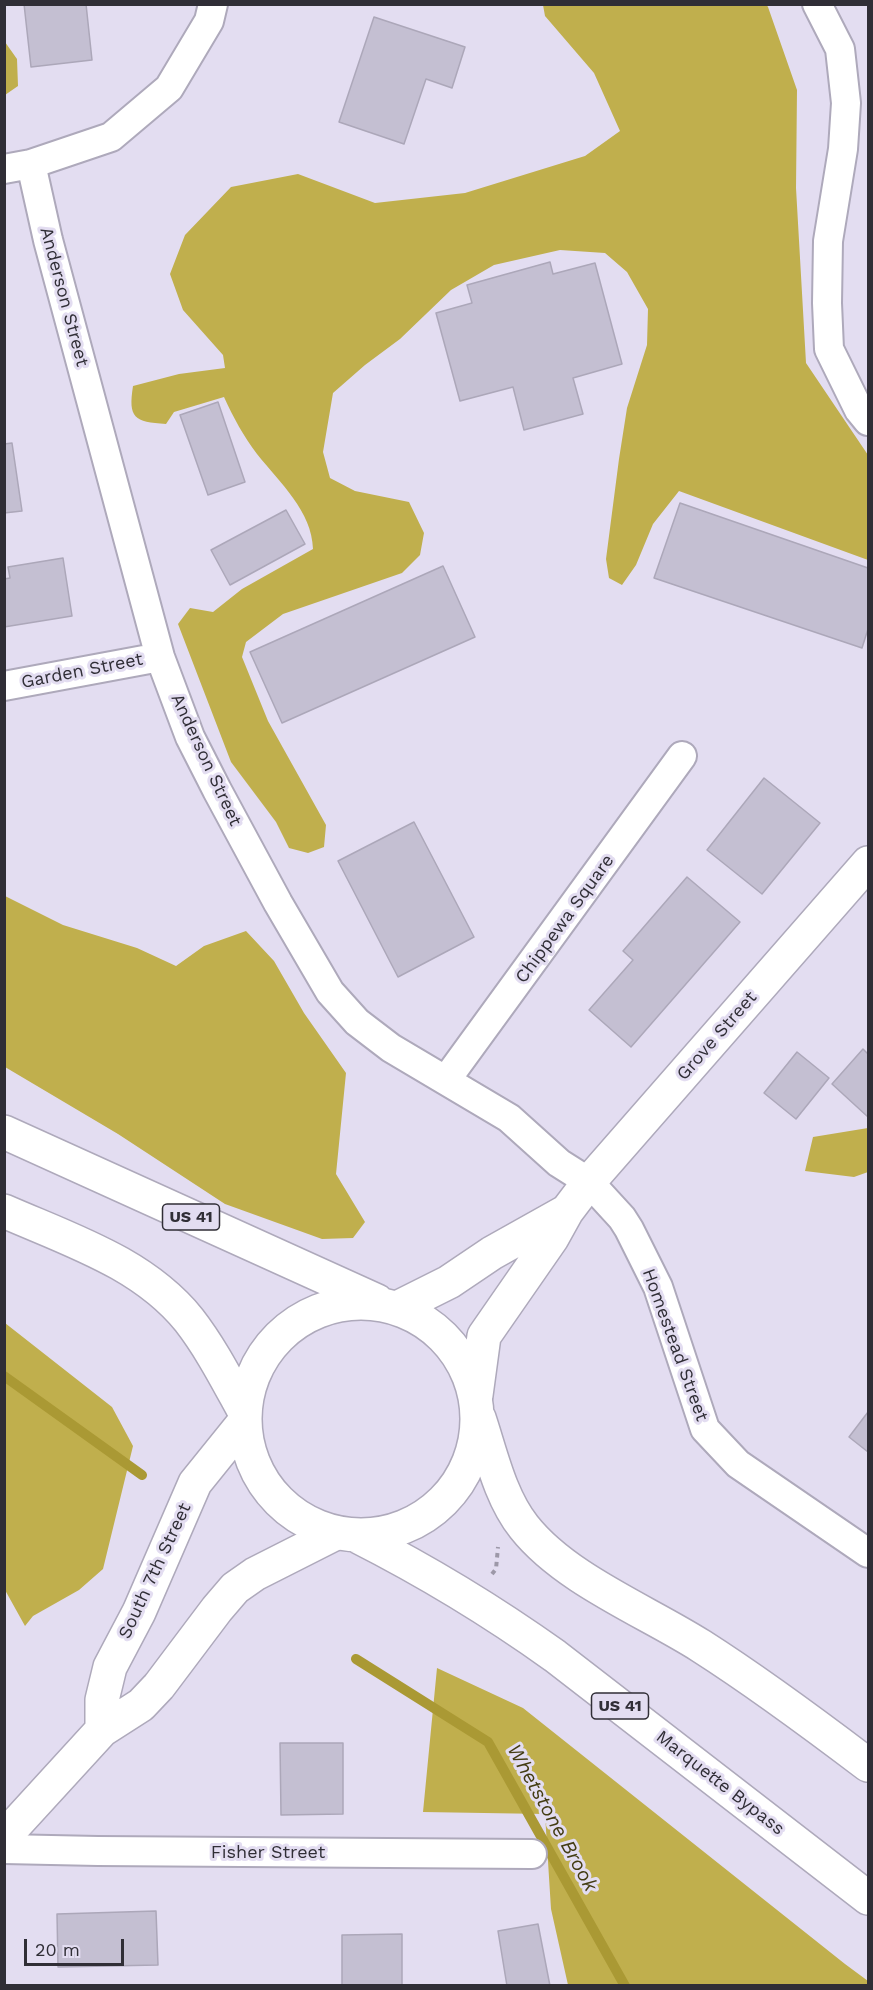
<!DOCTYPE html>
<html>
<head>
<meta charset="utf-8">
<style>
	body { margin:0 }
	#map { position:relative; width:873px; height:1990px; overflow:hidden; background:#e3ddf1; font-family:"Work Sans",sans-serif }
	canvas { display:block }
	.frame { position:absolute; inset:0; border:6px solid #302e36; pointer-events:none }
	.scale { position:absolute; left:24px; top:1939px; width:100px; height:27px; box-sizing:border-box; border:3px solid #302e36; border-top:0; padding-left:8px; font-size:18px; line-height:21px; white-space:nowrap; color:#302e36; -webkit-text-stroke:4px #e3ddf1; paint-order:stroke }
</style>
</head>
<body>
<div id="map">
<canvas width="873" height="1990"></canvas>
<div class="frame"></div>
<div class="scale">20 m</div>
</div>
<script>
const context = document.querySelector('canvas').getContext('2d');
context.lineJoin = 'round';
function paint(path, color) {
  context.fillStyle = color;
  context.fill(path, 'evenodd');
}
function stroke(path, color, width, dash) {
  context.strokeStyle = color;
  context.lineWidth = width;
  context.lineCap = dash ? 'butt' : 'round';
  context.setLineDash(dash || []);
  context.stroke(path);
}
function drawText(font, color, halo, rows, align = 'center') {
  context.font = font + ' "Work Sans",sans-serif';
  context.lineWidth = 6;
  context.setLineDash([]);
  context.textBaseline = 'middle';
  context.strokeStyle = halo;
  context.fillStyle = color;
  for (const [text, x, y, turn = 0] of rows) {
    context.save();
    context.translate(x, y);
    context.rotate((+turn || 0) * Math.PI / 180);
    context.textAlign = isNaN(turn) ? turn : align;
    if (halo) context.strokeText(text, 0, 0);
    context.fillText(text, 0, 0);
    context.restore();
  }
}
paint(new Path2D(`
	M543 5 766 4 768 7 797 90 796 188 806 363 868 455V560L679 491 653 524 636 565 622 585 609 578 606 559 619 459 627 408 647 345 648 309 627 272 605 253 560 250 494 265 451 290 400 339 365 365 333 393 323 452 330 478 355 491 409 502 424 533 420 555 402 573 283 614 246 642 242 657 268 721 326 825 324 847 308 853 289 848 276 822 231 762 178 624 190 608 213 612 242 589 313 549C312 511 280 483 257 454 244 437 233 417 224 397L174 412 166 424C134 422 128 418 133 386L179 374 225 368 223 355 183 310 170 274 185 235 231 187 298 174 375 203 465 193 585 156 620 131 594 73 545 16Z
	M5 42 17 59 18 86 5 95Z
	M5 896 63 925 137 948 176 966 204 946 246 931 274 961 304 1013 346 1073 336 1174 365 1222 353 1238 322 1239 225 1204 118 1134 5 1067Z
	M868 1128V1172L854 1177 805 1171 813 1137Z
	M5 1323 112 1407 133 1446 103 1569 79 1590 33 1616 25 1626 5 1590Z
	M437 1668 523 1708 845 1964 868 1981V1985H568L551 1909 545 1814 423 1812Z`), '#c0af4d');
stroke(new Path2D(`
	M4 1376 142 1475
	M356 1659 488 1742 625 1986`), '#aa9934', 10);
const building = new Path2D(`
	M24 4H86L92 60 31 67Z
	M374 17 465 47 452 88 426 79 404 144 339 122Z
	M550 262 553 274 595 263 622 364 573 378 583 414 524 430 513 387 460 401 436 313 472 303 467 285Z
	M218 402 245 482 208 495 180 415Z
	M12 443 22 511 4 513V444Z
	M680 503 868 568V629L862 648 654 578Z
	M286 510 305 544 230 585 211 550Z
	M63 558 72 616 4 627V579L10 578 8 567Z
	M443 566 475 637 282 723 250 652Z
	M764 778 820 823 762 894 707 850Z
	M414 822 474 937 398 977 338 861Z
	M687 877 740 922 631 1047 589 1010 633 960 623 951Z
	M863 1049 868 1054V1117L832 1084Z
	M797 1052 829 1078 796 1119 764 1093Z
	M868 1412V1452L849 1437Z
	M280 1743H343V1814L281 1815Z
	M156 1911 158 1965 58 1967 57 1914Z
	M538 1924 550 1986H507L498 1931Z
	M402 1934V1986H342V1935Z`);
paint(building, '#c4bfd2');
stroke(building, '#aca7b9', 1.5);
const street = new Path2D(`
	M817 4 840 49 846 103 843 149 828 241 827 303 829 349 859 410 868 421
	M31 164 48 240 160 657 190 737 217 790 278 903 330 992 357 1022 391 1048 509 1118 559 1163 589 1182 622 1218 629 1229 658 1287 705 1429 738 1464 868 1553
	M4 169 31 164 111 137 169 88 209 21 213 4
	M4 686 160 657
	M446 1080 682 756
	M4 1849 98 1851 532 1854`);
const secondary = new Path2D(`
	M399 1307 449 1282 492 1253 567 1211
	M476 1395 484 1336 552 1238 567 1211 589 1182 868 863
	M102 1730V1700L110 1667 139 1612 195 1483 241 1426
	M4 1837 102 1730 141 1705 159 1686 217 1609 235 1588 255 1574 336 1533`);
const highway = new Path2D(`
	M4 1132 377 1301
	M4 1211C70 1240 143 1263 189 1320 210 1347 226 1378 242 1407
	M245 1419a116 116 0 1 1 232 0a116 116 0 1 1-232 0Z
	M479 1418C491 1454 500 1497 524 1527 565 1579 646 1611 701 1646 759 1683 814 1724 868 1765
	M357 1536C426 1571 492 1611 555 1656L868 1898`);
stroke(street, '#aea9bb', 32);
stroke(secondary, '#aea9bb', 36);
stroke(highway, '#aea9bb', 36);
stroke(new Path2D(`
	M492 1574 496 1569 498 1547`), '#9d98a8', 4, [4.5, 4.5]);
stroke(street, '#fff', 28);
stroke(secondary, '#fff', 33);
stroke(highway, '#fff', 33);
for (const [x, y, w] of [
	[191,1217,57],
	[620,1706,57]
]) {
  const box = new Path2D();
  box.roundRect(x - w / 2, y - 13, w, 26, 4.5);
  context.fillStyle = '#e3ddf1';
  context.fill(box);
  stroke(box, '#302e36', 1.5);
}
drawText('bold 16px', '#302e36', null, [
	["US 41",191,1217],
	["US 41",620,1706]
]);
drawText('18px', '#302e36', '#e3ddf1', [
	["Anderson Street",64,297,75],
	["Garden Street",82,671,-11],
	["Anderson Street",206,760,65],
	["Chippewa Square",565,919,-54],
	["Grove Street",717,1036,-49],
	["Homestead Street",675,1345,70],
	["South 7th Street",155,1571,-65],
	["Marquette Bypass",720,1783,38],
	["Fisher Street",268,1853]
]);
drawText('italic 20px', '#433c12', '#e3ddf1', [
	["Whetstone Brook",552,1818,61]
]);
</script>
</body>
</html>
